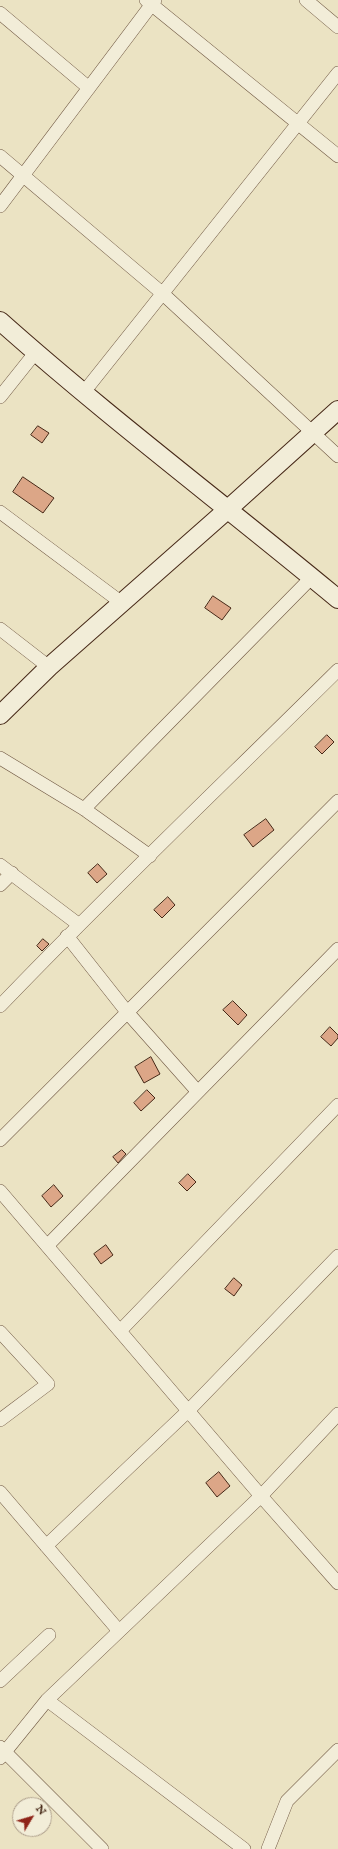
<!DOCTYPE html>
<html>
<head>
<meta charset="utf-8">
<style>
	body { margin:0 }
	#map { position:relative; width:338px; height:1849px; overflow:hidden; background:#ebe3c3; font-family:"IM FELL English",serif }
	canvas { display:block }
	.north { position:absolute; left:12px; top:1797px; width:40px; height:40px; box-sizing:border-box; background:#f2edd8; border:1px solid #ad9e8b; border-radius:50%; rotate:52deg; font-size:11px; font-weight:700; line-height:16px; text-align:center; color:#462817 }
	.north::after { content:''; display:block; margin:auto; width:14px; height:18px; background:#8f2418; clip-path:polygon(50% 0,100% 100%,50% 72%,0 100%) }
</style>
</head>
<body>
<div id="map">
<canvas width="338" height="1849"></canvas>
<div class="north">N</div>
</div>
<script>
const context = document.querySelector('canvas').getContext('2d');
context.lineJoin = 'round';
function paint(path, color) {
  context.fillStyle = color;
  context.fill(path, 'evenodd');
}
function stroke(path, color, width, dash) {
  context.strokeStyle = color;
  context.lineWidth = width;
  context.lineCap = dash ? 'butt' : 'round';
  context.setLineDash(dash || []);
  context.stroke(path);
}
const building = new Path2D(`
	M38 426 49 433 42 443 31 435Z
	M23 477 54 498 43 513 13 492Z
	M213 596 231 608 222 620 205 608Z
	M327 735 334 742 322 754 315 747Z
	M266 819 274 830 253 847 244 835Z
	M98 864 107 874 97 883 88 873Z
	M168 897 175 905 162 918 154 910Z
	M43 939 49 944 42 951 37 946Z
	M233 1001 247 1015 238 1025 223 1010Z
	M330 1027 338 1035V1038L331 1046 321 1037Z
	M151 1057 160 1074 144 1083 135 1067Z
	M147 1090 155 1098 141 1111 134 1103Z
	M122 1150 126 1154 118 1163 113 1157Z
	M188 1174 196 1182 187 1191 179 1183Z
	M54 1185 63 1196 51 1207 42 1196Z
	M106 1245 113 1255 101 1264 94 1254Z
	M234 1278 242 1285 234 1296 225 1289Z
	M219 1472 230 1486 217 1497 206 1483Z`);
paint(building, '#dca687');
stroke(building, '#462817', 1);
const street = new Path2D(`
	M146 0 338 156
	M306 0 338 27
	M0 13 89 88
	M0 156 162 293 338 456
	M0 206 155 0
	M84 392 338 73
	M0 397 35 353
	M0 512 122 603
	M0 629 49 667
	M0 758 84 809 150 856
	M84 809 312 577
	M0 865 78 924
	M0 885 12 873
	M67 936 127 1012 198 1092
	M0 1006C110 891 225 782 338 670
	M0 1140 338 801
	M0 1191 261 1496 338 1583
	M47 1246 338 949
	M120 1331 338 1105
	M0 1332 48 1384 0 1420
	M0 1492 119 1631
	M46 1546 188 1411 338 1256
	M0 1681 49 1635
	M47 1700 244 1849
	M0 1747 102 1849
	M0 1758 47 1700 261 1496 338 1414
	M268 1849 287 1801 338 1750`);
const secondary = new Path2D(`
	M0 321C109 418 226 506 338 599
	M0 715 49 667 227 510 338 410`);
stroke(street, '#6f5742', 14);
stroke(secondary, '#462817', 20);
stroke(street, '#f2edd8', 13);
stroke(secondary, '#f2edd8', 18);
</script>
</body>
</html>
